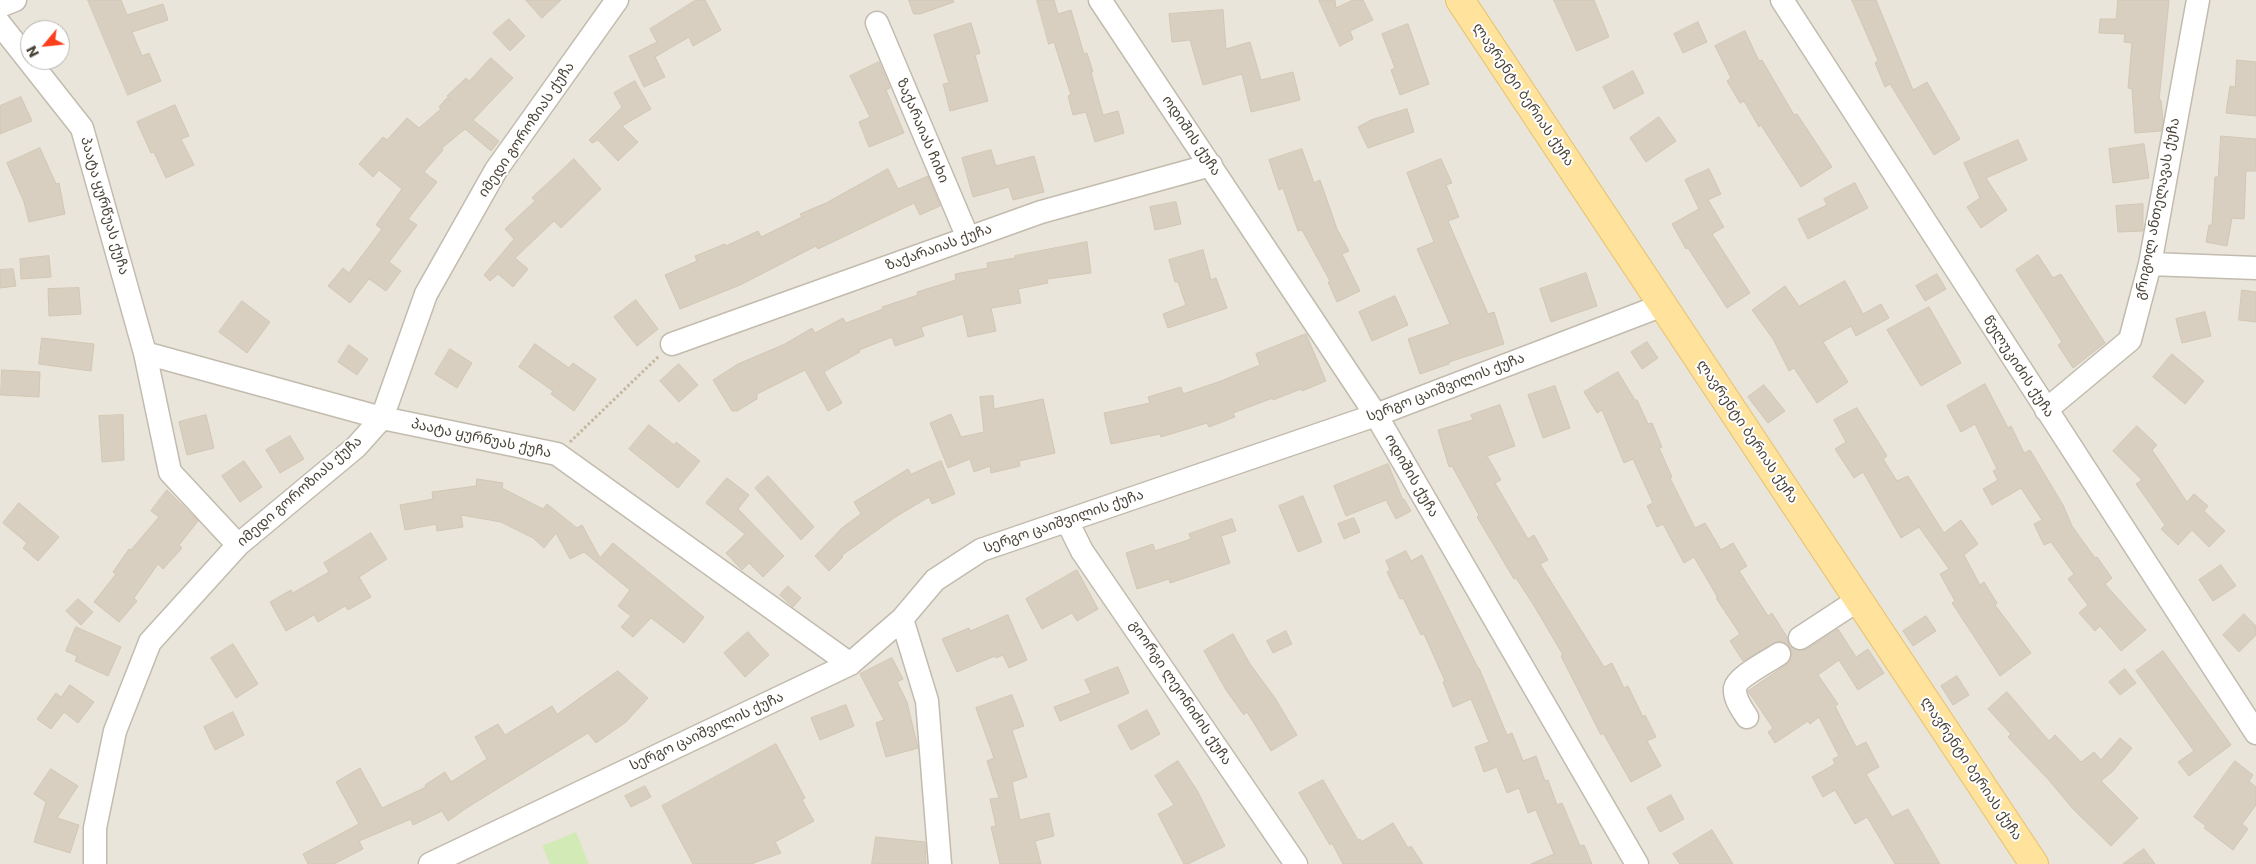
<!DOCTYPE html>
<html>
<head>
<meta charset="utf-8">
<style>
	body { margin:0 }
	#map { position:relative; width:2256px; height:864px; overflow:hidden; background:#f6f3ec; font-family:Poppins,sans-serif }
	canvas { display:block }
	.north { position:absolute; left:20px; top:20px; width:50px; height:50px; box-sizing:border-box; background:#fff; border:1px solid #b7b4b0; border-radius:50%; rotate:242deg; font-size:14px; font-weight:700; line-height:20px; text-align:center; color:#4b4439 }
	.north::after { content:''; display:block; margin:auto; width:18px; height:22px; background:#fc3f1d; clip-path:polygon(50% 0,100% 100%,50% 72%,0 100%) }
</style>
</head>
<body>
<div id="map">
<canvas width="2256" height="864"></canvas>
<div class="north">N</div>
</div>
<script>
const context = document.querySelector('canvas').getContext('2d');
context.lineJoin = 'round';
function paint(path, color) {
  context.fillStyle = color;
  context.fill(path, 'evenodd');
}
function stroke(path, color, width, dash) {
  context.strokeStyle = color;
  context.lineWidth = width;
  context.lineCap = dash ? 'butt' : 'round';
  context.setLineDash(dash || []);
  context.stroke(path);
}
function drawText(font, color, halo, rows, align = 'center') {
  context.font = font + ' Poppins,"Noto Sans Georgian",sans-serif';
  context.lineWidth = 4;
  context.setLineDash([]);
  context.textBaseline = 'middle';
  context.strokeStyle = halo;
  context.fillStyle = color;
  for (const [text, x, y, turn = 0] of rows) {
    context.save();
    context.translate(x, y);
    context.rotate((+turn || 0) * Math.PI / 180);
    context.textAlign = isNaN(turn) ? turn : align;
    if (halo) context.strokeText(text, 0, 0);
    context.fillText(text, 0, 0);
    context.restore();
  }
}
paint(new Path2D(`
	M0 0H2256V864H0ZM30 30H60V60H30Z`), '#eae5da');
paint(new Path2D(`
	M576 832 589 864H550L542 846Z`), '#d2eab5');
const building = new Path2D(`
	M88 0H121L127 15 163 4 168 20 132 32 142 56 149 53 161 81 128 95Z
	M526 0H561L542 18Z
	M696 0H705L721 30 693 46 689 37 655 57 665 77 644 87 629 56 657 42 650 29Z
	M909 0H953L954 2 920 14H914Z
	M1037 0H1054L1058 14 1071 10 1084 54 1087 53 1093 72H1091L1103 115 1118 111 1124 133 1095 142 1086 112 1073 115 1068 96 1071 95 1054 42 1049 44Z
	M1319 0H1335L1336 8 1353 0H1363L1373 20 1350 31 1353 39 1340 46Z
	M1554 0H1594L1609 37 1577 51Z
	M1852 0H1876L1913 90 1927 82 1960 139 1934 155 1890 84 1885 87 1875 63 1878 61Z
	M2118 0H2169L2159 101 2161 100 2163 120 2161 131 2135 133 2132 89 2128 88 2132 43 2124 42 2125 34 2099 33 2100 19H2116Z
	M1223 10 1226 49 1250 42 1261 80 1293 72 1300 100 1251 112 1242 74 1203 85 1190 40 1172 42 1169 14Z
	M509 19 525 36 510 51 493 33Z
	M1698 22 1707 42 1683 53 1674 34Z
	M971 23 980 53 975 55 988 101 950 111 943 84 949 83 934 35Z
	M1408 24 1429 84 1400 95 1391 70 1395 68 1382 34Z
	M1745 31 1759 61 1762 60 1794 115 1797 114 1832 167 1801 187 1761 125 1759 127 1744 101 1740 103 1727 81 1731 78 1715 46Z
	M491 58 513 78 473 120 499 141 491 151 465 129 442 148 443 150 424 172 437 182 408 219 417 225 389 262 401 271 386 291 369 279 350 303 328 286 343 268 349 273 382 229 376 225 402 189 379 170 373 177 359 164 383 137 387 140 407 118 419 128 441 109 439 107 447 98 452 101 447 96 466 78 469 81Z
	M2237 60 2256 62V116L2226 113 2230 86 2235 87Z
	M879 62 890 88 886 90 904 133 869 147 859 122 870 117 850 76Z
	M1633 71 1644 93 1614 109 1603 87Z
	M635 81 651 109 622 126 638 142 618 161 598 140 592 143 589 140 622 107 614 93Z
	M21 97 32 121 0 134V106Z
	M175 105 189 136 181 139 194 165 166 178 154 152 151 153 137 122Z
	M1407 109 1414 132 1368 148 1358 127 1371 120Z
	M1659 117 1676 141 1646 162 1630 138Z
	M2221 136 2256 139V171H2246L2244 219 2232 218 2227 246 2206 242 2209 225H2212L2215 177H2218Z
	M2018 140 2027 160 1986 178 2007 210 1981 228 1967 207 1980 198 1964 163Z
	M2144 144 2149 178 2113 183 2109 149Z
	M40 148 56 184 59 183 65 214 29 222 24 202 7 163Z
	M1302 149 1314 183 1320 180 1337 229 1349 251 1342 254 1360 291 1337 302 1328 282 1330 281 1302 230 1298 231 1283 188 1279 190 1269 160Z
	M991 150 996 166 1034 156 1044 192 1013 200 1009 187 973 197 962 158Z
	M574 159 601 189 561 228 554 221 515 258 528 269 513 287 498 274 490 281 484 275 514 239 505 229 535 201 532 198Z
	M1441 159 1452 183 1446 185 1459 217 1448 221 1488 314 1494 312 1504 344 1449 362V364L1420 374 1408 339 1450 324 1417 249 1434 242 1407 173Z
	M888 169 898 189 928 176 940 206 920 215 914 203 818 249 816 246 740 285 680 309 665 275 697 261 695 256 725 244 726 246 758 231 761 237 802 217 800 214 826 203Z
	M1709 169 1721 194 1708 200 1724 227 1712 234 1750 293 1727 308 1688 248 1686 249 1672 224 1699 209 1685 180Z
	M1855 183 1868 208 1808 239 1798 219 1827 205 1824 199Z
	M1176 202 1181 224 1155 230 1150 207Z
	M2143 204V231L2118 232 2116 206Z
	M1087 242 1091 273 1047 279 1048 283 1018 289 1021 303 991 308 996 331 968 337 963 314 921 327 924 336 895 346 892 337 859 350 860 352 834 366 824 372 842 403 828 411 805 370 757 394V399L737 411H732L713 380 738 364 785 344 812 328 815 333 843 318 846 323 883 309 882 307 918 295 917 292 956 280 955 274 988 268 987 263 1015 258V256Z
	M1203 250 1211 280 1216 278 1227 308 1168 328 1163 314 1186 305 1178 282H1175L1169 260Z
	M2038 255 2053 278 2061 274 2105 343 2073 368 2058 345 2062 342 2016 270Z
	M49 256 51 277 21 279 20 259Z
	M13 269 16 286 0 288V270Z
	M1586 273 1597 306 1551 322 1540 289Z
	M1937 274 1946 289 1925 301 1916 286Z
	M1845 281 1863 314 1881 304 1889 318 1856 336 1851 326 1823 342 1848 382 1817 403 1794 368 1789 371 1773 339 1752 310 1785 286 1799 306Z
	M79 288 81 314 49 316 48 289Z
	M2242 290 2256 292V322L2239 320Z
	M1395 296 1408 325 1372 341 1359 312Z
	M636 300 658 329 637 346 614 317Z
	M242 301 270 322 247 353 219 332Z
	M1929 307 1961 363 1921 386 1887 330Z
	M2205 312 2211 336 2182 343 2176 319Z
	M1306 334 1326 381 1302 391 1301 389 1273 400V398L1233 413 1235 417 1209 427 1207 423 1161 437 1160 434 1111 444 1104 413 1150 403 1148 397 1181 387 1183 394 1221 381 1260 365 1256 354Z
	M42 338 94 344 91 371 39 364Z
	M1647 342 1658 358 1642 369 1631 352Z
	M535 344 569 368 573 363 596 379 574 411 551 394 553 391 519 367Z
	M349 345 368 359 357 375 338 362Z
	M450 349 472 363 457 388 435 374Z
	M2172 354 2204 381 2185 404 2153 377Z
	M679 364 698 385 679 402 660 381Z
	M2 370 40 372 39 397 1 395Z
	M1618 372 1635 400H1637L1648 424 1652 423 1662 447 1659 448 1672 477 1670 478 1695 528 1705 523 1721 550 1733 543 1747 566 1739 571 1768 616 1772 613 1787 637 1789 646 1800 651 1807 649 1838 629 1856 657 1868 649 1884 673 1858 690 1839 660 1818 675 1838 704 1835 706 1856 747 1866 742 1879 767 1866 774 1892 817 1908 809 1940 864H1895L1867 817 1855 824 1835 790 1823 797 1812 777 1835 764 1833 759 1839 756 1819 717 1810 724 1808 721 1775 743 1768 732 1773 728 1748 691 1786 665 1792 654 1790 647 1785 643 1778 641 1743 661 1730 641 1740 634 1716 598H1718L1694 557 1684 563 1663 524 1657 527 1647 506 1653 503 1633 459 1624 463 1602 410 1597 413 1584 392Z
	M1985 384 2008 428 2011 426 2024 453 2030 450 2063 505 2072 526 2095 558 2097 557 2112 578 2105 584 2146 630 2121 651 2100 626 2095 631 2079 613 2088 605 2068 579 2074 574 2051 542 2044 545 2034 524 2042 520 2021 488 1992 505 1983 489 1998 480 1993 471 1997 469 1975 424 1961 432 1947 406Z
	M1764 385 1785 411 1768 423 1748 397Z
	M1555 386 1570 428 1543 438 1528 395Z
	M993 396 994 409 1043 399 1055 453 1019 461 1020 466 991 473 990 466 974 472 970 459 948 468 930 423 951 414 961 437 984 432 980 397Z
	M1500 405 1515 446 1487 456 1501 480 1495 483 1528 539 1534 535 1548 560 1540 564 1604 667 1612 663 1624 688 1628 686 1643 717 1645 715 1656 737 1647 741 1661 766 1631 782 1603 733 1601 735 1561 656 1563 655 1533 604 1516 578 1514 579 1477 517 1479 515 1452 466 1449 467 1438 430 1473 420 1471 415Z
	M1857 408 1887 456 1883 459 1897 481 1908 476 1944 533 1961 520 1978 544 1964 555 1980 585 1984 582 1997 603 1995 605 2031 653 2000 676 1952 603 1955 601 1940 574 1949 569 1919 527 1901 538 1863 472 1854 478 1835 449 1846 442 1834 420Z
	M123 415 124 460 102 462 99 416Z
	M206 415 214 448 187 455 179 422Z
	M649 425 674 445 676 442 700 461 678 488 629 449Z
	M2137 426 2157 445 2152 450 2187 502 2194 494 2208 506 2204 511 2225 531 2209 547 2192 530 2178 545 2161 529 2165 525 2136 484 2142 480 2113 451Z
	M290 436 304 459 280 473 266 450Z
	M244 461 262 487 240 502 222 476Z
	M941 461 955 494 932 504 929 497 897 516 841 556 843 557 829 571 815 556 843 527 861 514 854 502 908 469 911 474Z
	M1388 464 1403 500 1404 499 1411 511 1396 519 1386 500 1346 516 1334 486Z
	M768 476 814 527 801 540 755 488Z
	M727 478 749 495 738 509 784 556 763 577 749 563 742 570 726 553 745 534 706 503Z
	M477 479 503 483 502 488 543 509 547 504 577 528 582 525 600 558 613 543 704 617 684 643 651 618 633 637 621 627 631 616 618 606 630 590 584 552 570 559 556 533 544 548 533 538 501 522 461 515 463 527 437 531 436 524 405 530 400 505 433 499 432 492 476 486Z
	M167 490 198 521 179 545 182 548 163 569 158 564 134 598 137 601 119 622 94 602 116 574 113 572 129 549 131 550 159 517 151 511Z
	M1303 496 1322 542 1298 552 1279 506Z
	M19 503 59 537 38 561 23 548 27 543 3 523Z
	M1354 518 1360 532 1344 539 1338 524Z
	M1232 519 1236 531 1221 536 1230 563 1170 583 1169 579 1137 589 1126 553 1153 544 1155 551 1191 539 1189 534Z
	M371 533 387 559 359 577 371 597 348 610 345 606 318 622 314 615 286 631 270 602 291 590 293 593 329 572 324 563Z
	M1406 551 1411 561 1422 555 1478 668H1479L1507 735 1512 733 1523 761 1536 756 1545 781 1548 780 1557 805 1562 803 1580 846 1584 845 1592 864H1531L1554 854 1536 810 1528 813 1519 788 1507 793 1497 767 1484 772 1475 747 1489 742 1471 699 1453 707 1443 682 1445 681 1424 634 1421 635 1403 598 1400 599 1387 572 1390 570 1386 561Z
	M2221 565 2236 586 2213 601 2199 580Z
	M1077 570 1098 609 1077 621 1072 613 1042 629 1026 599Z
	M788 586 801 598 793 607 780 595Z
	M78 599 93 612 81 625 66 611Z
	M2244 614 2256 626V635L2239 652 2223 635Z
	M1008 615 1027 660 1009 668 1003 655 996 658 995 656 957 672 942 639 969 628 970 631Z
	M1926 616 1936 631 1913 646 1903 631Z
	M76 627 121 647 108 676 75 661 77 656 66 651Z
	M1286 631 1292 644 1273 653 1267 641Z
	M748 632 769 655 745 677 724 653Z
	M1233 634 1250 664 1275 698 1297 735 1271 751 1247 712 1244 715 1226 690 1204 651Z
	M233 644 258 684 236 698 211 658Z
	M2163 651 2231 745 2189 776 2178 762 2194 751 2136 671Z
	M892 658 903 679 897 682 907 702 918 748 886 757 876 723 884 720 860 674Z
	M1118 667 1129 693 1060 721 1054 707 1091 693 1085 680Z
	M2125 669 2136 683 2120 695 2109 682Z
	M618 671 648 698 626 722 596 743 588 733 468 807 448 821 442 811 413 825 411 819 359 841 363 849 334 864H308L303 854 359 824 336 782 360 768 382 808 426 787 425 785 445 772 451 782 487 759 475 737 498 724 505 735 552 706 557 714Z
	M1957 676 1969 695 1953 705 1941 686Z
	M70 685 94 702 78 723 64 712 51 729 37 719 56 693 61 697Z
	M2007 692 2049 741 2055 735 2081 762 2094 752 2101 760 2120 738 2132 748 2113 771 2101 781 2138 818 2111 846 2073 809 2048 779 2025 755 2008 737 2011 734 1988 709Z
	M1012 695 1024 726 1012 730 1027 777 1012 782 1020 820 1049 813 1054 836 1035 841 1041 864H1000L991 827 996 826 990 799 999 798 987 761 994 758 976 708Z
	M846 705 854 726 820 740 811 718Z
	M1147 710 1160 734 1131 750 1118 726Z
	M233 712 244 735 215 750 204 727Z
	M776 744 805 798 802 800 814 821 775 842 781 853 751 864H693L662 806Z
	M1178 761 1198 792 1225 846 1188 864H1184L1158 814 1174 805 1155 776Z
	M2235 761 2253 775 2249 781 2256 787V805L2242 824 2248 829 2233 850 2204 828 2206 826 2194 817Z
	M51 769 78 786 57 818 79 825 70 853 34 842 46 802 34 794Z
	M1323 780 1358 840 1360 839 1361 842 1393 823 1408 848 1411 846 1423 864H1343L1332 843 1330 845 1299 793Z
	M645 786 651 797 631 807 625 796Z
	M1671 795 1684 819 1660 832 1647 808Z
	M1712 830 1733 864H1680L1673 854Z
	M876 837 925 842 926 864H872Z
	M2144 849 2155 864H2123Z`);
paint(building, '#d8cfc1');
stroke(building, '#d3c7b4', 1);
const minor = new Path2D(`
	M1100 0 1376 415 1637 864
	M1782 0 2256 733
	M0 6 15 0
	M877 23 968 238
	M0 24 82 128 145 353 382 418 557 454 850 664
	M2150 264 2256 268
	M672 344 1041 212 1211 165
	M145 353 170 472 238 545
	M2046 410 2130 340 2150 264 2198 0
	M1067 521 1082 551 1296 864
	M902 619 927 701 940 864
	M1800 638 1858 600
	M1747 717C1742 709 1734 699 1735 688 1737 677 1769 661 1779 654
	M95 864V828L115 731 150 642 238 545 356 447 382 418 426 294 496 170 617 0
	M430 864 850 664 902 619 935 580 981 550 1376 415 1663 305`);
const major = new Path2D(`
	M1460 0 2034 864`);
stroke(minor, '#c2bbae', 25);
stroke(major, '#e6c16a', 30);
stroke(new Path2D(`
	M570 442 659 356`), '#c4b79f', 3, [2.5, 2.5]);
stroke(minor, '#fff', 22);
stroke(major, '#ffe39c', 28);
drawText('14px', '#4b4439', '#fff', [
	["ლავრენტი ბერიას ქუჩა",1523,95,56],
	["იმედი გოროზიას ქუჩა",527,130,-56],
	["ზაქარაიას ჩიხი",922,131,67],
	["ოდიშის ქუჩა",1191,136,56],
	["პაატა ყურწუას ქუჩა",104,206,74],
	["გრიგოლ ანთელავას ქუჩა",2158,209,-79],
	["ზაქარაიას ქუჩა",939,248,-20],
	["წულუკიძის ქუჩა",2018,367,57],
	["სერგო ცაიშვილის ქუჩა",1446,388,-21],
	["ლავრენტი ბერიას ქუჩა",1747,432,56],
	["პაატა ყურწუას ქუჩა",481,439,12],
	["ოდიშის ქუჩა",1411,476,60],
	["იმედი გოროზიას ქუჩა",300,492,-41],
	["სერგო ცაიშვილის ქუჩა",1064,522,-19],
	["გიორგი ლეონიძის ქუჩა",1180,693,56],
	["სერგო ცაიშვილის ქუჩა",707,732,-25],
	["ლავრენტი ბერიას ქუჩა",1971,769,56]
]);
</script>
</body>
</html>
